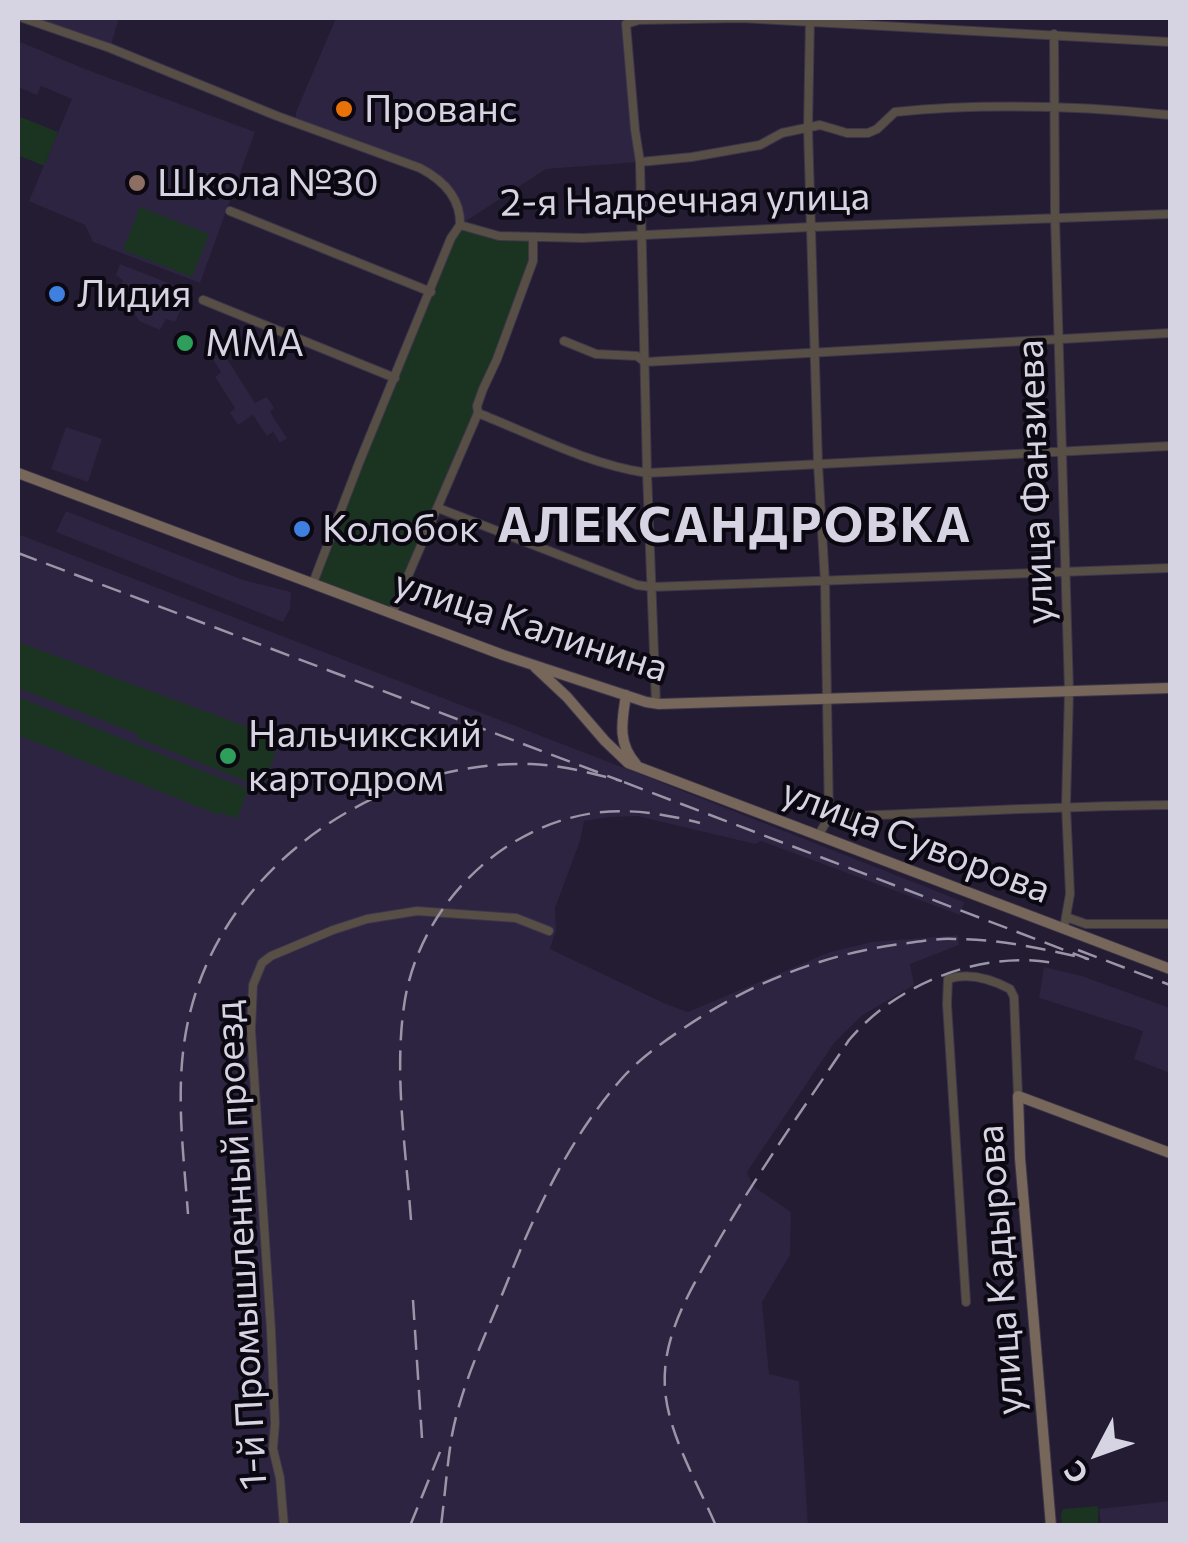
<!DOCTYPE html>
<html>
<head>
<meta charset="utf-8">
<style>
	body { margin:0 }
	#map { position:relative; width:1188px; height:1543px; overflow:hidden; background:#231c32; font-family:Commissioner,sans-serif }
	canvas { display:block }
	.frame { position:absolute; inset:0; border:20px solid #d6d3e2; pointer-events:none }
	.north { position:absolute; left:1048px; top:1403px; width:100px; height:100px; -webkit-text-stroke:8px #0b0812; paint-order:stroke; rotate:229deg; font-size:28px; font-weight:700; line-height:40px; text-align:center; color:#d6d3e2 }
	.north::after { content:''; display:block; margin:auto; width:35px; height:45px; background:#d6d3e2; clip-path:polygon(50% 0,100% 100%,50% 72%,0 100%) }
</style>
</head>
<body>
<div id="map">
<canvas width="1188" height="1543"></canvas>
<div class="frame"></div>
<div class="north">С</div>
</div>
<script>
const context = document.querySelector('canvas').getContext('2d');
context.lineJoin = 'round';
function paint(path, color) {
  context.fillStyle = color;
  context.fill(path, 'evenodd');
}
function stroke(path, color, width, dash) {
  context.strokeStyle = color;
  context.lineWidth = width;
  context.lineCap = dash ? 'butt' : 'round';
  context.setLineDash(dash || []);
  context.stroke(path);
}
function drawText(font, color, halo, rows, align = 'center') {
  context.font = font + ' Commissioner,sans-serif';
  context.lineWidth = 8;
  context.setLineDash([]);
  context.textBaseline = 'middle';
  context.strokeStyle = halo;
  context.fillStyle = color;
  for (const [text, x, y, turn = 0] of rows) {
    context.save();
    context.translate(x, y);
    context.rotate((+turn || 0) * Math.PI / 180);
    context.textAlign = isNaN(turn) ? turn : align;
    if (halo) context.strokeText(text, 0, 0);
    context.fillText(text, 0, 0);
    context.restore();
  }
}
paint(new Path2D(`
	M23 18H119L110 48Z
	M336 18H635L626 24 640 162 546 169 460 225 458 203 430 173 296 122V112Z
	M18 41 85 69 255 132 200 283 93 242 85 225 29 201 72 99 41 86 37 95 18 87Z
	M120 264 194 293 189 303H184L175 322 166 319 160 330 139 321 120 287 123 281 116 275Z
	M222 351 255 403 267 397 274 408 270 412 287 438 280 443 273 432 267 436 253 415 238 425 230 413 235 408 215 377 221 372 212 358Z
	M66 427 102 439 88 482 51 469Z
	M66 511 243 580 291 592 290 609 283 622 56 532Z
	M18 534 632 771 964 902 960 915 761 841 755 844 637 816 610 817 584 821 580 841 555 908 556 930 550 949 666 1004 688 1012 830 952 872 942 958 935 959 945 910 964 914 985 861 1016 834 1043 747 1172 753 1186 791 1212 790 1255 762 1302 769 1374 799 1381 808 1525H18Z
	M1044 967 1082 976 1170 1008V1073L1134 1059 1143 1031 1039 998Z
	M1170 1501V1525H1101L1099 1509Z`), '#2c2440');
paint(new Path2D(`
	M18 116 58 132 44 166 20 156 18 160Z
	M140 207 209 234 192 277 123 250Z
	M460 225 489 234 533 238V261L477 406 392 613 313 583Z
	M18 642 280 739 263 788 137 738 138 734 18 688Z
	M18 697 248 789 237 819 221 812 219 815 18 735Z
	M1098 1506V1525H1062L1061 1514 1063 1509Z`), '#1b3422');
const street = new Path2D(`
	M23 18 110 48 277 116 420 168C443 180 461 198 460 225
	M810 18 808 129 818 464 825 582 829 817 818 836
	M1054 34 1055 217 1069 691 1066 806 1070 894 1064 928
	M640 162 692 157 760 145 782 133 820 125 847 133H868L877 129 895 112C986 103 1080 106 1170 115
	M230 211 431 292
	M460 225 499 236 583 238 811 227 1170 214
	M203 300 395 378
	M564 341 596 354 637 356 645 362 1170 333
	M478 413C533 435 588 464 647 473L1170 446
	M438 508 637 585 652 587 1170 568
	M313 583 359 463 451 238 460 225
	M392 613 478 413 477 406 483 389 497 359 533 261V238
	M656 704 647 473 640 162 635 130 626 24 639 20 741 18 1170 42
	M829 817C943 813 1056 806 1170 805
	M1066 917 1086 924H1170
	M966 1302 947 1004 948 979C970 972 991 979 1010 989L1014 997 1018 1096
	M284 1526 280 1478 273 1449 275 1423 271 1330 251 1030 253 985 262 963 271 956 333 930 367 919 417 911 516 918 549 931`);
const secondary = new Path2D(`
	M18 473 503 655 646 702 659 704 1170 688
	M535 667 567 697 605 741 628 763 1170 969
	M626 695C622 721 617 743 636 764
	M1051 1526 1020 1158 1018 1096 1170 1153`);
stroke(street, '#3c364b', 10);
stroke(secondary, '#3c364b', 12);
stroke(street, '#574e45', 8);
stroke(secondary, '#76675a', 10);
stroke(new Path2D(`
	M18 553 621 781C591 773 562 765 531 764 382 760 229 862 191 1009 173 1076 183 1146 188 1214
	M1078 950 1170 985
	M411 1220C406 1150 394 1076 404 1006 417 911 497 827 594 813 630 808 665 814 700 823
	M413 1300 422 1438
	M410 1526 442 1447
	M441 1526C445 1495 447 1465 452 1435 462 1383 486 1334 506 1285 536 1210 570 1136 625 1075 640 1059 659 1045 678 1032 746 985 819 955 901 944 918 942 936 938 954 939 1000 939 1044 949 1088 959L621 781
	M716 1526C698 1484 668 1434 665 1389 661 1334 693 1286 719 1240 759 1171 805 1106 849 1040 896 984 981 950 1054 963`), '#9a96a7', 2.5, [20, 10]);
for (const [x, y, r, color] of [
	[344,109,10,"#e8710a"],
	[137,183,10,"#8d6e63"],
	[57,294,10,"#3f7fe0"],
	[185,343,10,"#2e9e5b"],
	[302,529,10,"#3f7fe0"],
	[228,756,10,"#2e9e5b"]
]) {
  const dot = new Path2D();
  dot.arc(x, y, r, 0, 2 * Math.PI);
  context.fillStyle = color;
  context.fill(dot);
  stroke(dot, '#0b0812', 4);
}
drawText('38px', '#d6d3e2', '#0b0812', [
	["Прованс",364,109],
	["Школа №30",157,183],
	["Лидия",77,294],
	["MMA",205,343],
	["Колобок",322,529],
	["Нальчикский",248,734],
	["картодром",248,778]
], 'left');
drawText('38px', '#d6d3e2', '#0b0812', [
	["2-я Надречная улица",685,200,-1],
	["улица Фанзиева",1035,482,-92],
	["улица Калинина",531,626,18],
	["улица Суворова",916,841,21],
	["1-й Промышленный проезд",241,1245,-93],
	["улица Кадырова",1000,1270,-94]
]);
context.letterSpacing = '2.5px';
drawText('bold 48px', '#d6d3e2', '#0b0812', [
	["АЛЕКСАНДРОВКА",735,526]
]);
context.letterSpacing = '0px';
</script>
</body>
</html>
